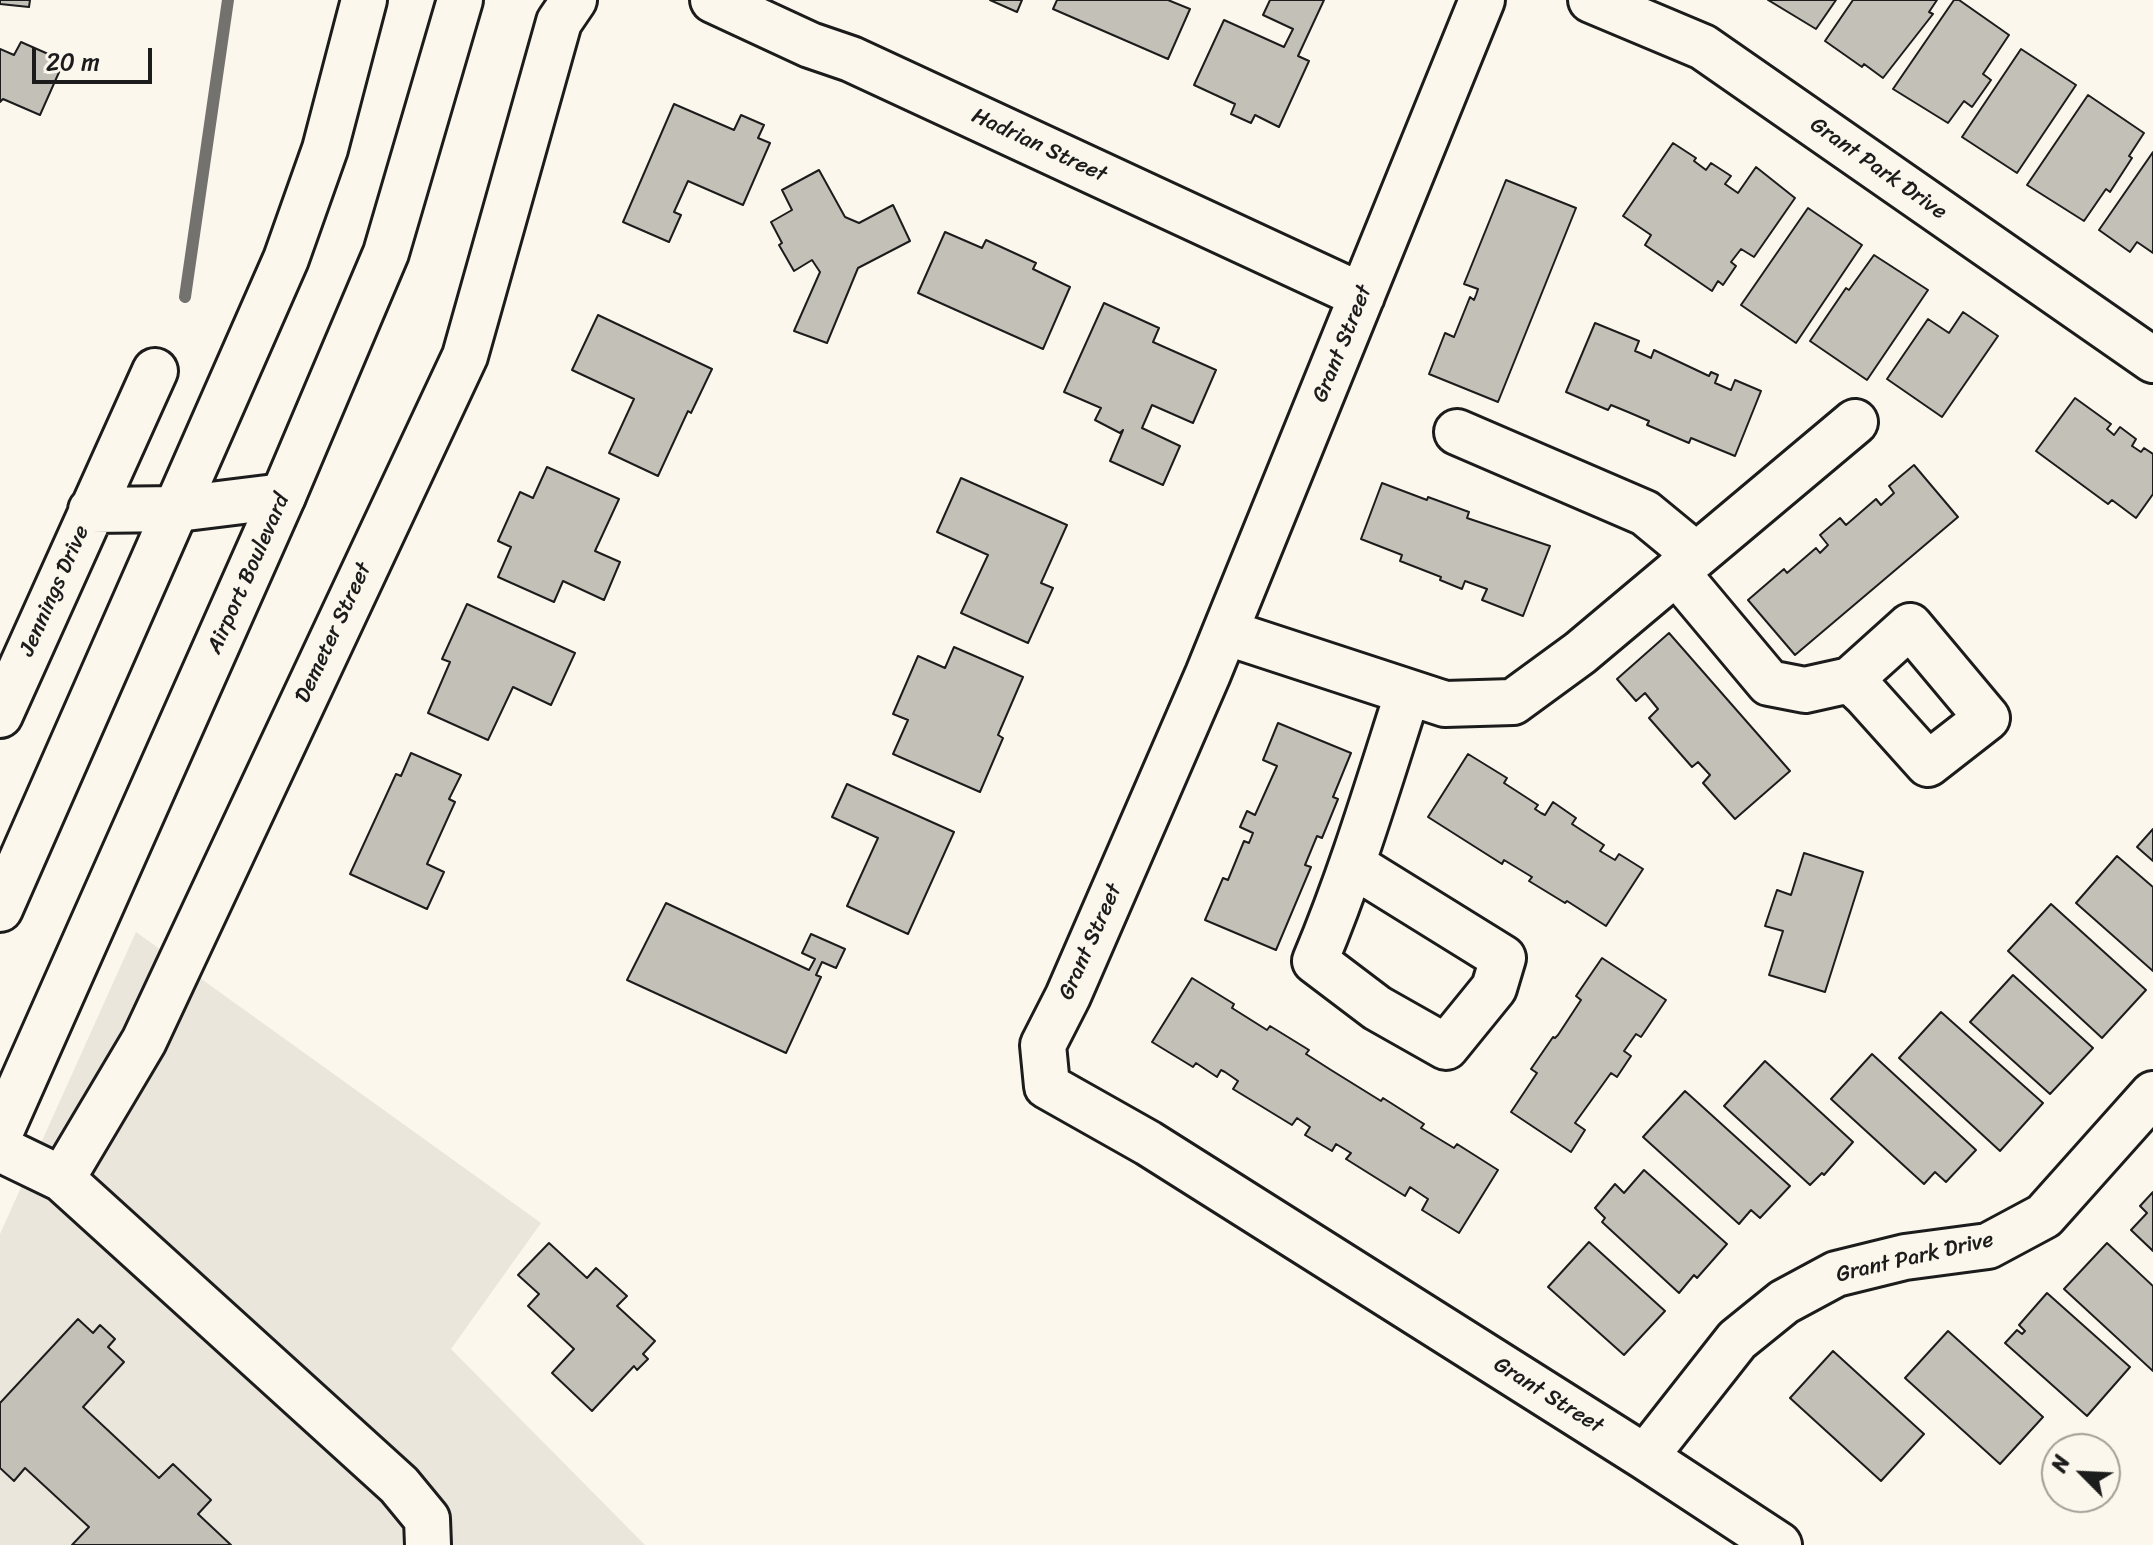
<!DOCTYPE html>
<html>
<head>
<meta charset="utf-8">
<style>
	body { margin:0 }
	#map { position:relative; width:2153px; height:1545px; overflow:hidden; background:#fbf7ec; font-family:Sriracha,sans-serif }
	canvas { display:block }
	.north { position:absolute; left:2041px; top:1433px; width:80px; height:80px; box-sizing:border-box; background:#fbf7ec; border:2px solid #a29f99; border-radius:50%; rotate:294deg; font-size:22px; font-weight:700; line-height:32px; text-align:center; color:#1c1c1c }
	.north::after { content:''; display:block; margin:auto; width:28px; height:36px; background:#1c1c1c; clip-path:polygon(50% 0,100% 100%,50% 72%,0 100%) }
	.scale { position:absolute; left:32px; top:48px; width:120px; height:36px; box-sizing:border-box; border:4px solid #1c1c1c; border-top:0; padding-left:10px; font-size:24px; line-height:28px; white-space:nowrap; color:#1c1c1c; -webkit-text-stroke:6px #fbf7ec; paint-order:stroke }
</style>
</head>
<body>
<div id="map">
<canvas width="2153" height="1545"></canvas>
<div class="north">N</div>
<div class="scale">20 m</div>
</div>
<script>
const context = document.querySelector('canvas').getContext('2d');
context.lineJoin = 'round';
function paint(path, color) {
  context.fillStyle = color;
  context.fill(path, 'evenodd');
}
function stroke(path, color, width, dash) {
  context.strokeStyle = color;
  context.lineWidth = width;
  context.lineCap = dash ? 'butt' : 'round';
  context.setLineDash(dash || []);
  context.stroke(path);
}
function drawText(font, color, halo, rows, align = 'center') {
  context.font = font + ' Sriracha,sans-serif';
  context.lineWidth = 7;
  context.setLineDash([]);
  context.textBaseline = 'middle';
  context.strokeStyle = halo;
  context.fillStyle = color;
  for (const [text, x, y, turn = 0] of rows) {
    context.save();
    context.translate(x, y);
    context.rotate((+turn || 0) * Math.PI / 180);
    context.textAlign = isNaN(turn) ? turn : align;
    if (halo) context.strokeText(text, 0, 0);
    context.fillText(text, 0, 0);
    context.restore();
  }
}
paint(new Path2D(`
	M136 932 541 1223 451 1349 645 1545H0V1234Z`), '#eae6dc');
stroke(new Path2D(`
	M185 297 228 0`), '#74726e', 12);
const building = new Path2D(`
	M0 0H30L29 7 0 4Z
	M990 0H1022L1017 12Z
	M1057 0H1168L1190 9 1168 59 1053 9Z
	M1270 0H1324L1298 56 1309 61 1279 127 1255 115 1251 123 1231 114 1235 104 1194 85 1224 20 1284 47 1293 29 1263 15Z
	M1768 0H1836L1816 29Z
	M1853 0H1937L1929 12 1933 14 1883 78 1864 64 1862 67 1825 41Z
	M1954 0H1959L2009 35 1983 74 1991 80 1972 107 1964 101 1948 123 1893 89Z
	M21 42 64 61 40 115 3 99 0 102V49L14 55Z
	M2021 49 2076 85 2017 173 1962 137Z
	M2088 95 2144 133 2129 156 2132 158 2110 192 2106 189 2084 221 2027 185Z
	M674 104 734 130 741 115 764 125 758 138 770 143 743 205 688 181 674 212 681 215 669 242 623 222Z
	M1673 143 1696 158 1694 161 1706 170 1711 163 1731 176 1725 184 1738 193 1756 167 1795 198 1754 257 1741 249 1731 262 1736 266 1723 285 1718 281 1712 291 1645 245 1651 235 1623 216Z
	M2153 152V253L2137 242 2130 252 2099 230Z
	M819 170 845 217 859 223 893 205 910 241 858 268 827 343 794 331 820 272 812 260 794 271 779 245 782 243 771 222 792 210 782 190Z
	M1506 180 1576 208 1498 402 1429 374 1445 333 1454 337 1470 297 1474 300 1476 295 1478 289 1464 284Z
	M1808 208 1862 245 1796 343 1741 305Z
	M945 232 982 248 986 240 1036 263 1033 269 1070 287 1043 349 918 293Z
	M1874 255 1928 290 1867 380 1810 341 1846 288 1849 290Z
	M1104 303 1159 328 1153 342 1216 370 1193 423 1152 405 1142 428 1180 446 1163 485 1110 461 1123 430 1120 433 1095 420 1101 408 1064 392Z
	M1963 312 1998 336 1942 417 1887 379 1928 319 1949 333Z
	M598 315 712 369 691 413 688 411 658 476 609 453 634 399 572 370Z
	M1595 323 1639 341 1635 351 1640 353 1651 358 1654 350 1709 376 1711 372 1718 375 1715 383 1731 390 1735 380 1761 391 1735 456 1691 438 1689 443 1647 425 1649 421 1628 412 1611 405 1608 410 1566 392Z
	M2075 398 2111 424 2107 429 2114 435 2120 427 2136 439 2132 446 2141 452 2144 448 2153 454V494L2136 518 2112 500 2108 504 2036 451Z
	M1914 465 1958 517 1795 655 1748 600 1784 569 1787 573 1816 548 1820 553 1828 545 1820 535 1840 518 1846 525 1876 499 1881 505 1894 493 1889 486Z
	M547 467 619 499 595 551 620 562 604 600 563 581 554 602 498 577 511 547 498 541 520 492 533 498Z
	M961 478 1067 525 1041 583 1053 588 1028 643 961 613 988 555 937 532Z
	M1382 483 1427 500 1428 497 1469 512 1467 518 1550 546 1523 616 1482 600 1487 589 1465 581 1462 589 1457 587 1440 580 1441 577 1400 561 1402 555 1361 539Z
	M467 604 575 653 551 705 513 687 488 740 428 713 450 662 442 659Z
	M1669 633 1790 771 1735 819 1703 783 1710 775 1698 762 1692 767 1649 718 1658 709 1645 693 1636 701 1617 679Z
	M954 647 1023 677 998 735 1003 738 980 792 893 754 908 720 893 714 918 656 945 668Z
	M1278 723 1351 753 1333 797 1338 799 1322 838 1317 836 1305 865 1311 867 1276 950 1205 920 1223 878 1228 880 1244 841 1249 843 1253 833 1240 827 1247 811 1255 815 1277 766 1263 760Z
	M411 753 461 775 449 799 455 802 427 864 444 872 427 909 350 874 396 774 401 776Z
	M1468 754 1507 778 1504 783 1538 805 1535 809 1541 813 1545 815 1553 802 1576 818 1572 824 1604 845 1600 851 1615 860 1619 854 1643 869 1606 926 1567 901 1565 903 1529 881 1532 877 1504 860 1502 864 1428 817Z
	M847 784 954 832 908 934 847 906 878 838 832 817Z
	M2153 829V861L2137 847Z
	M1804 853 1863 872 1825 992 1769 975 1783 931 1765 926 1777 890 1791 895Z
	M2117 856 2153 887V971L2076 903Z
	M666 903 809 970 815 959 802 953 811 934 845 949 836 968 822 962 816 975 821 977 786 1053 627 980Z
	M2051 904 2146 990 2102 1038 2008 951Z
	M1602 958 1666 1000 1641 1037 1636 1034 1624 1051 1631 1056 1617 1077 1611 1073 1575 1123 1585 1130 1571 1152 1511 1112 1537 1073 1531 1069 1553 1037 1555 1038 1558 1035 1581 1000 1576 996Z
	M2013 975 2093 1048 2050 1094 1970 1022Z
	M1192 978 1234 1004 1232 1008 1267 1030 1270 1026 1309 1050 1306 1054 1331 1070 1381 1101 1383 1098 1424 1124 1421 1128 1454 1148 1457 1144 1498 1170 1459 1233 1422 1210 1428 1199 1410 1187 1405 1196 1346 1159 1351 1153 1336 1144 1332 1151 1305 1135 1310 1127 1297 1118 1292 1125 1233 1089 1238 1081 1225 1072 1221 1070 1217 1077 1196 1063 1193 1067 1152 1042Z
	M1941 1012 2043 1103 2000 1151 1899 1058Z
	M1872 1054 1976 1150 1946 1182 1935 1172 1924 1184 1831 1099Z
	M1765 1061 1853 1142 1824 1175 1822 1173 1810 1185 1724 1106Z
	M1685 1091 1790 1186 1760 1218 1751 1210 1739 1224 1643 1137Z
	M1644 1170 1727 1244 1697 1278 1694 1275 1679 1293 1602 1222 1605 1218 1595 1208 1615 1184 1624 1193Z
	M2153 1192V1251L2131 1230 2147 1213 2140 1206Z
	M1589 1242 1665 1311 1624 1355 1548 1287Z
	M549 1243 587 1278 596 1268 627 1296 617 1306 655 1341 643 1354 648 1359 637 1370 634 1366 592 1411 552 1373 574 1349 528 1306 539 1294 518 1275Z
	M2107 1243 2153 1286V1371L2064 1289Z
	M2047 1293 2130 1367 2087 1416 2005 1343 2017 1330 2022 1334 2025 1331 2019 1325Z
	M78 1319 93 1333 100 1325 115 1339 108 1347 124 1362 83 1407 159 1478 173 1464 209 1498 211 1500 198 1514 231 1545H72L89 1527 25 1468 14 1481 0 1468V1403Z
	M1948 1331 2043 1417 2000 1464 1905 1378Z
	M1833 1351 1924 1434 1881 1481 1790 1398Z`);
paint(building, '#c3c0b8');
stroke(building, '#1c1c1c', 2);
const minor = new Path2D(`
	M713 0 810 45 851 59 1362 296
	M1482 0 1208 674 1068 996 1043 1045 1047 1086 1148 1143 1645 1457 1779 1545
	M1591 0 1703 47 2153 360
	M1457 432 1645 513 1696 555
	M91 510 178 509 283 496
	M1676 572 1769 683 1805 690 1850 680 1866 695 1928 764 1987 718 1910 626 1850 680
	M1225 632 1445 704 1513 702 1580 653 1855 422
	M0 715 155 371
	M1353 865 1503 958 1494 988 1446 1047 1377 1008 1315 961C1352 873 1379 782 1408 692
	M0 1149 62 1179 144 1041 465 356 559 22 574 0
	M62 1179 399 1485 427 1519 428 1545
	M1645 1457 1737 1340 1784 1302 1836 1274 1905 1257 1988 1246 2044 1216 2153 1094`);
const major = new Path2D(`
	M0 909 286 259 325 149 364 0
	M0 1133 283 496 386 253 460 0`);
stroke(minor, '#1c1c1c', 50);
stroke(major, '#1c1c1c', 50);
stroke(minor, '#fbf7ec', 44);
stroke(major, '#fbf7ec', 44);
drawText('22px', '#1c1c1c', '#fbf7ec', [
	["Hadrian Street",1039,146,25],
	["Grant Park Drive",1878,169,35],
	["Grant Street",1343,344,-68],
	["Airport Boulevard",249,574,-66],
	["Jennings Drive",55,591,-66],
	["Demeter Street",334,633,-65],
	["Grant Street",1091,942,-66],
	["Grant Park Drive",1915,1258,-13],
	["Grant Street",1548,1396,32]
]);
</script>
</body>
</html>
